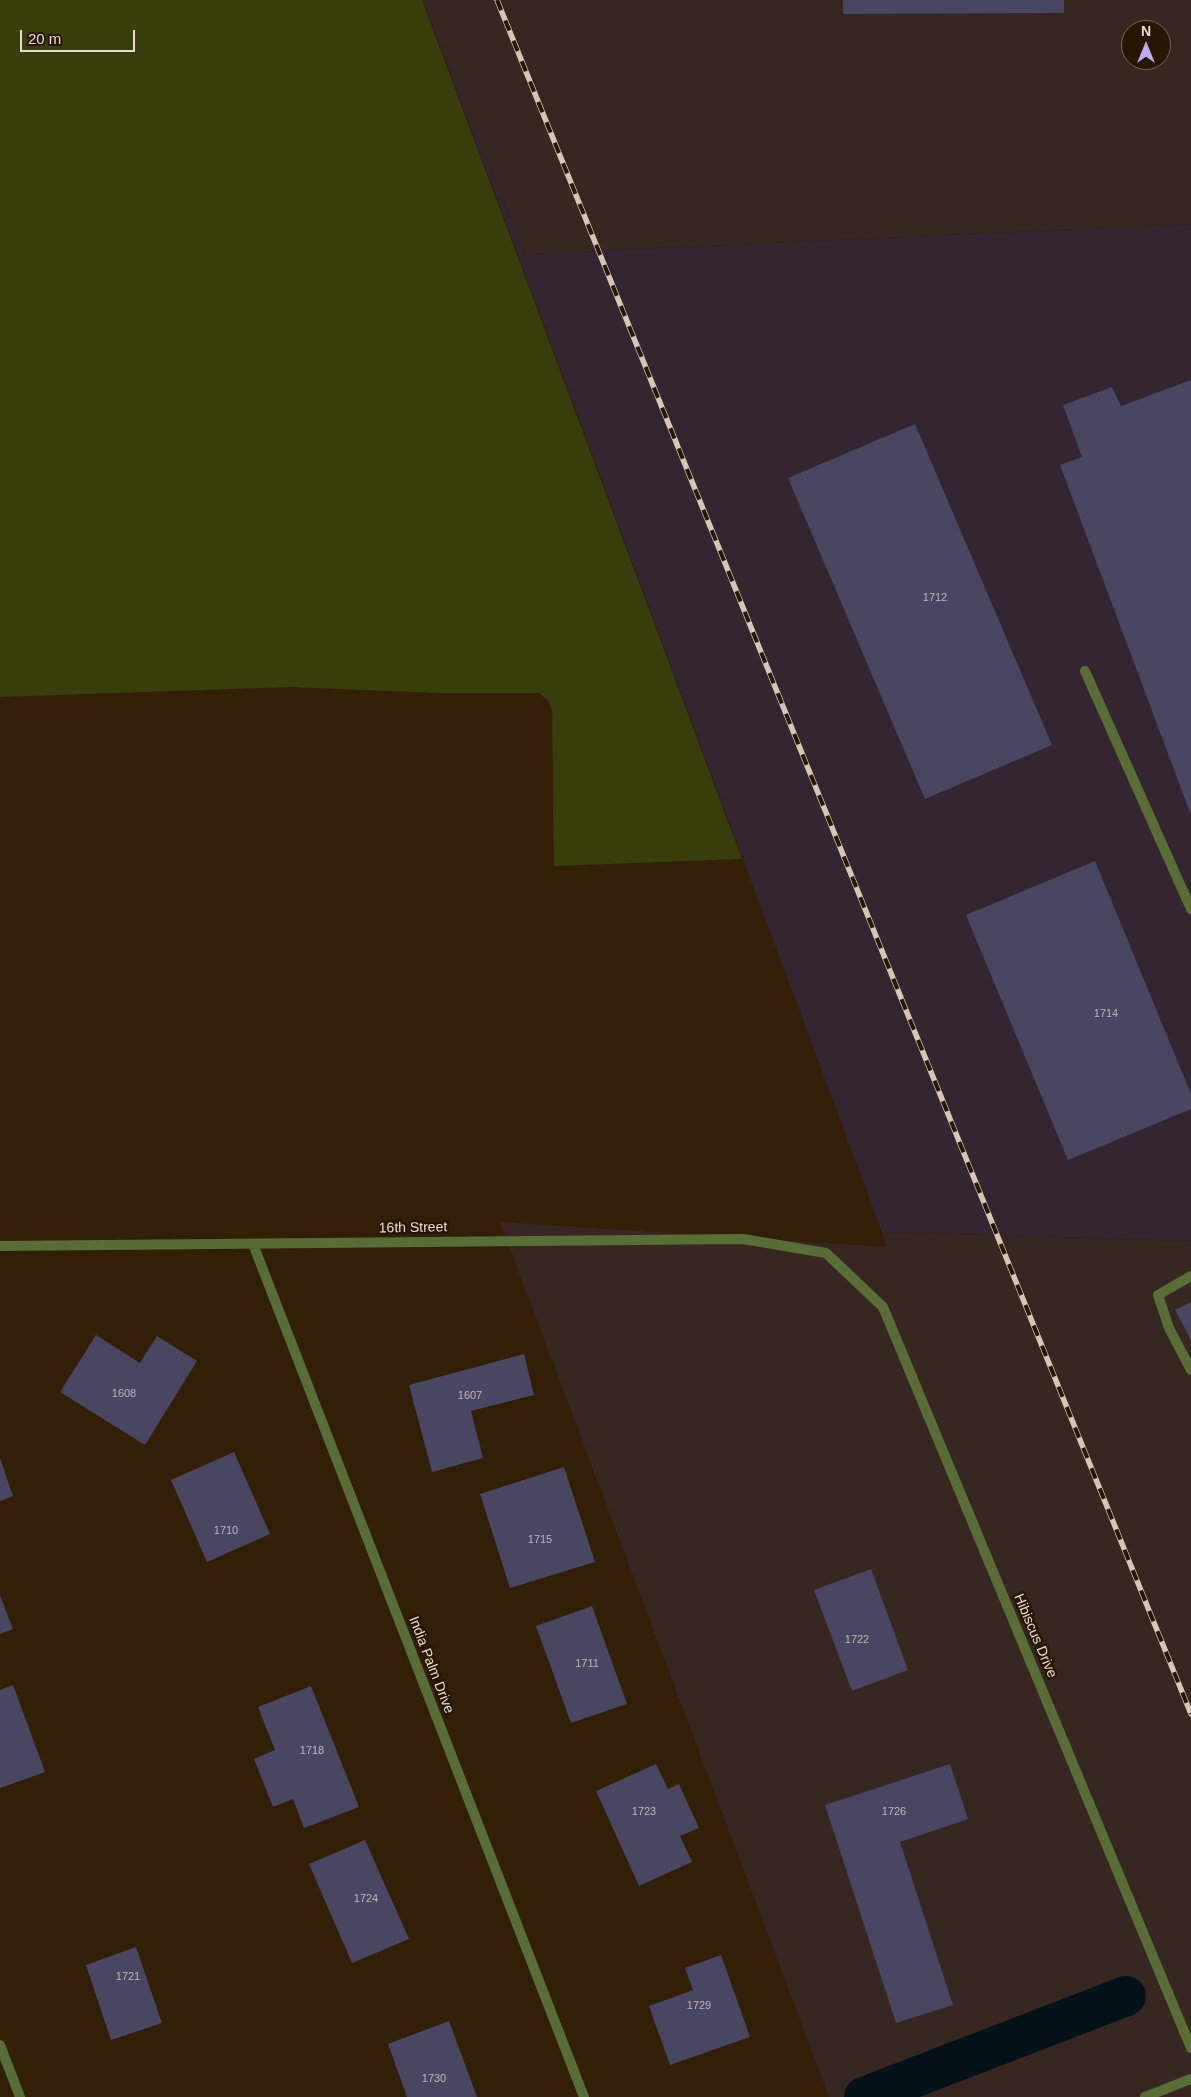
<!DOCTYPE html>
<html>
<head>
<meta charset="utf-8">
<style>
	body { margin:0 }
	#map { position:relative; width:1191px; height:2097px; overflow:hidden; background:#331e06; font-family:Arial,sans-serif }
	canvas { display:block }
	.north { position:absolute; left:1121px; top:20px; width:50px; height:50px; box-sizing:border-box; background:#281500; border:1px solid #766553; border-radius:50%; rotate:0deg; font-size:14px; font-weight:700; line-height:20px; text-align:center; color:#ebddcf }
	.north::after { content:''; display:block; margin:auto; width:18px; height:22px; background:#bda9f5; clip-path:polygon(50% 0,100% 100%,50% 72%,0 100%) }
	.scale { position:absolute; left:20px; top:30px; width:115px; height:22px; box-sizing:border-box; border:2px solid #ebddcf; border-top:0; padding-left:6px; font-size:15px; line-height:18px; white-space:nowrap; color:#ebddcf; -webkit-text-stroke:4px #281500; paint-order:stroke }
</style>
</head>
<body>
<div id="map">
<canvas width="1191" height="2097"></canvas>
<div class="north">N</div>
<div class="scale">20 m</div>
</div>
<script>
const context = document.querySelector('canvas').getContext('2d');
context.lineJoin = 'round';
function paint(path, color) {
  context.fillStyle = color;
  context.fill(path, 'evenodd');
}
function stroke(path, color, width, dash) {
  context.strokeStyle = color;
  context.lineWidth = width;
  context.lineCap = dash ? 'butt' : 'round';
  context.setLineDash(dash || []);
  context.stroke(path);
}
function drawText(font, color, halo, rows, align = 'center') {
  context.font = font + ' Arial,sans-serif';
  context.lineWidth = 5;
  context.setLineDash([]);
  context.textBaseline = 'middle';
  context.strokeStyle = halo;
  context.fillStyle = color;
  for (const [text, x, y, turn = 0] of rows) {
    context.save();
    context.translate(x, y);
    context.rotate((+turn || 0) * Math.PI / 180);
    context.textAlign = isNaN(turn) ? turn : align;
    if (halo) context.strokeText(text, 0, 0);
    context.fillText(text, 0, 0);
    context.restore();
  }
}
paint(new Path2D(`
	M422 0H1191V224L525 254ZM1131 30H1161V60H1131Z
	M500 1222 887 1247 882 1232 1191 1241V2097H829Z`), '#382620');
paint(new Path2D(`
	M427 11 525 254 1191 224V1241L882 1232Z`), '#342531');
paint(new Path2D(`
	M0 0H422L742 859 554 866 552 710 548 700 539 693H436L290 687 0 697Z`), '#3a3e0a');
stroke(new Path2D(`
	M864 2097 1126 1996`), '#05121a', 40);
paint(new Path2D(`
	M843 0H1064V13L843 14Z
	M1191 380V815L1060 465 1082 457 1063 405 1112 387 1121 406Z
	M915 424 1052 745 925 799 788 478Z
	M1095 861 1191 1094V1109L1068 1160 966 915Z
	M1191 1302V1340L1175 1310Z
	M96 1335 140 1363 157 1336 197 1361 145 1445 60 1392Z
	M524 1354 534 1395 471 1411 483 1458 432 1472 409 1385Z
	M234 1452 270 1534 207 1562 171 1480Z
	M0 1458 13 1496 0 1501Z
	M564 1467 595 1562 510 1588 480 1494Z
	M871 1569 908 1670 852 1691 814 1590Z
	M0 1595 13 1629 0 1634Z
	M592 1606 627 1704 571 1723 536 1626Z
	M13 1685 45 1772 0 1788V1690Z
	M311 1686 359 1807 304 1828 293 1799 273 1807 254 1759 275 1750 258 1707Z
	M656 1764 668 1789 679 1784 699 1828 680 1836 692 1862 639 1886 596 1791Z
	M950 1764 968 1819 900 1842 953 2005 896 2023 825 1805Z
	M365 1840 409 1939 352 1963 309 1864Z
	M136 1947 162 2023 111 2040 86 1965Z
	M721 1955 750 2037 670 2065 649 2006 693 1990 685 1968Z
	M449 2021 477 2097H407L388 2044Z`), '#484663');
stroke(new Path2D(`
	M1085 671 1191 909
	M1191 1276 1158 1295 1169 1328 1191 1370`), '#596e35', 10);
stroke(new Path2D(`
	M253 1244 584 2097
	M0 1246 743 1239 826 1253 883 1307 1191 2048
	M0 2045 20 2097
	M1145 2097 1191 2079`), '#596e35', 10);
const rail = new Path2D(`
	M497 0 1191 1714`);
stroke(rail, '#d5c6b6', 5.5);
stroke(rail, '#281500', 4, [11]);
drawText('11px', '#c2b7b4', null, [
	["1712",935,598],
	["1714",1106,1014],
	["1608",124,1394],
	["1607",470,1396],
	["1710",226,1531],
	["1715",540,1540],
	["1722",857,1640],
	["1711",587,1664],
	["1718",312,1751],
	["1723",644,1812],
	["1726",894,1812],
	["1724",366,1899],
	["1721",128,1977],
	["1729",699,2006],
	["1730",434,2079]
]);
drawText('14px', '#ebddcf', '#281500', [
	["16th Street",413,1228,-1],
	["Hibiscus Drive",1035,1636,67],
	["India Palm Drive",431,1665,69]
]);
</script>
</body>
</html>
